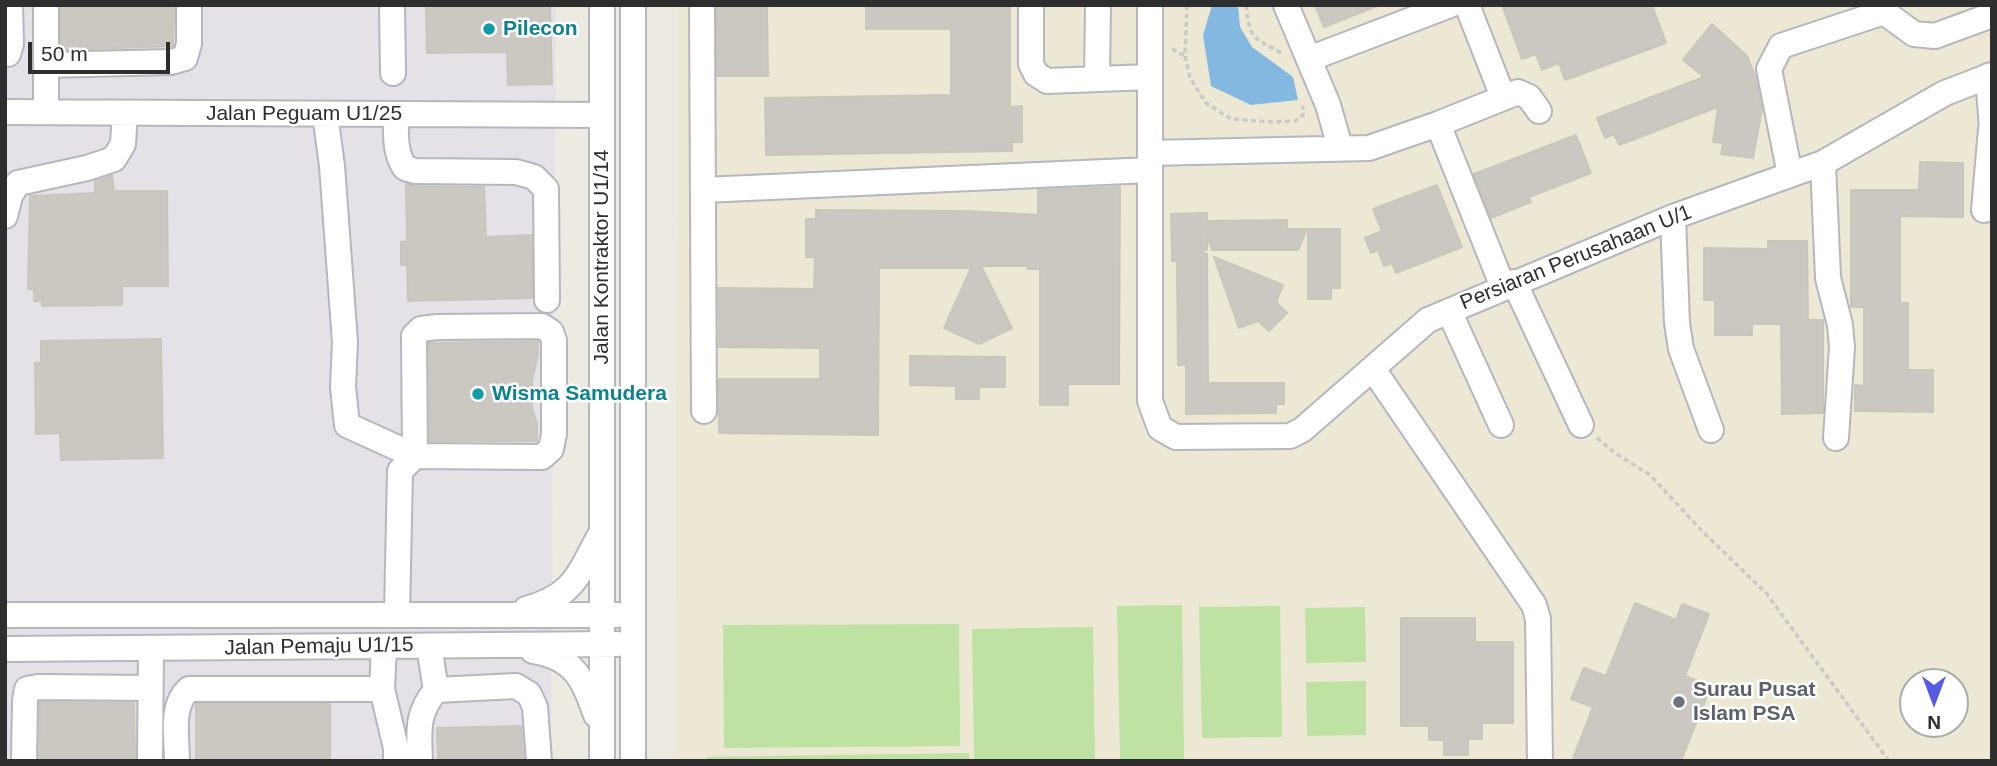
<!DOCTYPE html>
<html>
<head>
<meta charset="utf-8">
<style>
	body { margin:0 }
	#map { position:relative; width:1997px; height:766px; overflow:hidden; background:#edeae2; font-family:Arial,sans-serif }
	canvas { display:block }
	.frame { position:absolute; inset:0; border:7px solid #2e2e2e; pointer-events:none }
	.north { position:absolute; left:1899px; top:668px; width:70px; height:70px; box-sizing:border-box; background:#fff; border:2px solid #ababab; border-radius:50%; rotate:180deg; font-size:19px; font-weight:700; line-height:28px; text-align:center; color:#2e2e2e }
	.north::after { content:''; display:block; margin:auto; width:24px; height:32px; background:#575ae5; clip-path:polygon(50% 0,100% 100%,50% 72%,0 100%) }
	.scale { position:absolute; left:28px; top:42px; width:142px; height:32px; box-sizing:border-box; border:4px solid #2e2e2e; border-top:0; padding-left:9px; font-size:21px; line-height:24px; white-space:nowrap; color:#2e2e2e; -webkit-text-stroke:5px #fff; paint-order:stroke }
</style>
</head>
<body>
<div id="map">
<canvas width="1997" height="766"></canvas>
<div class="frame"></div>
<div class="north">N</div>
<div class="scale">50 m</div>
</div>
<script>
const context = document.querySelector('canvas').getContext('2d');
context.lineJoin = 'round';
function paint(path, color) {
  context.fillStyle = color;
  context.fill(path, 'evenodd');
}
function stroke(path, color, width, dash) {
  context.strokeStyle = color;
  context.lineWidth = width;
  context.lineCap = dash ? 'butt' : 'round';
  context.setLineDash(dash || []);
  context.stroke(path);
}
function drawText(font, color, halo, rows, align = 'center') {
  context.font = font + ' Arial,sans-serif';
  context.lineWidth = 5;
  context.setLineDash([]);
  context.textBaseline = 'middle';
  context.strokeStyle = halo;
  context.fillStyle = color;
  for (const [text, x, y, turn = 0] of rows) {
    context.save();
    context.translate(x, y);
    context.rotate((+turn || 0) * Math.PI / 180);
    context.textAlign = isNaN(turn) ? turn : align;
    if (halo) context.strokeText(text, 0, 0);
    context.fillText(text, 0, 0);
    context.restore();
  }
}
paint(new Path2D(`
	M5 5H556L551 761H5Z`), '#e4e1e7');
paint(new Path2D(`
	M678 5H1992V761H675ZM1913 682H1955V724H1913Z`), '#ece8d4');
paint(new Path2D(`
	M1182 605 1184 761H1120L1117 606Z
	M1280 606 1282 737 1202 738 1199 607Z
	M1365 607 1366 662 1306 663 1305 608Z
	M959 624 960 746 724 748 723 625Z
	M1093 627 1095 761H974L972 629Z
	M1366 681V735L1307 736 1306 682Z
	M969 753 970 761H706V757Z`), '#bde2a3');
paint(new Path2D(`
	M1212 5H1238L1240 27 1252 47 1293 77 1298 100 1251 105 1211 86 1203 35Z`), '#83b9e1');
const building = new Path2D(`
	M61 5H174L173 46 61 50Z
	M426 5H550L552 84 508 85 507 52 427 53Z
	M717 5H767L768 76H717Z
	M866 5H1010V107L1022 106V142H1012V151L766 155 765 98 951 95V29H866Z
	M1315 5H1377V6L1324 27Z
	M1502 5H1652L1666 43 1565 80 1559 63 1542 70 1536 54 1522 59Z
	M1712 24 1747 56 1755 76 1762 109 1753 158 1721 154 1723 143 1713 142 1718 107 1619 145 1614 134 1605 138 1597 118 1704 77 1683 60Z
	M1576 135 1591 173 1529 197 1531 202 1491 218 1474 174Z
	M1920 162 1963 163V217L1900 216V303H1908V370H1933V412L1855 411V385L1864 386V307H1851V190H1919Z
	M112 175 114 191H167L168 286H122V305L42 306V301H34V289H28L30 196 95 193V181Z
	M406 184 415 186 484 187 486 237 532 235V298L408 301 407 265H401V242L407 241Z
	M1437 185 1462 247 1396 273 1392 263 1384 266 1378 250 1371 253 1365 238 1382 231 1373 209Z
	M1120 187 1119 384H1068V405H1040V269H1027V266H981L1012 328 979 344 944 328 971 268H879L878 435 719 433V379H820V348L719 347 718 288 814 289 815 257H806V219H816V210L967 211 1038 215V190Z
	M1207 213V221L1287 220V229H1307L1298 250H1212L1207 236V250H1198L1207 254 1208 383H1284V404H1276V413L1186 414V365H1178L1177 261H1172L1171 214Z
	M1308 229H1340V288H1331V299H1308Z
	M1768 241H1807L1808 320H1823V413L1782 414 1781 324H1752V335H1715V300H1704V248L1768 249Z
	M1214 257 1283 285 1276 302 1287 313 1269 331 1258 321 1239 328Z
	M161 339 163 458 61 460 60 433 36 434 35 363H41V341Z
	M538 341V355L532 381V407L537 424V441H430L429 343Z
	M910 356 1005 357V387H979V399H956V386L910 385Z
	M1635 603 1676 620 1682 604 1709 614 1685 676 1711 686 1681 761H1572L1593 707 1571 699 1584 668 1606 676Z
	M1401 618H1475V642H1513V723H1482V739H1468V755H1444V740H1429V726H1401Z
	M40 702 134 703 135 761H39Z
	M196 704H330V761H196Z
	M521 726 524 761H438L437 728Z`);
paint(building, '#cac8c0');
stroke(building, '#c9c6bb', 2);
const minor = new Path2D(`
	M46 5V112
	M392 5 393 73
	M602 5V761
	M702 5 704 411
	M1031 5V64L1036 74 1047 81 1150 77
	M1150 5V401L1160 428 1176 437 1290 436 1302 430 1428 320 1673 217 1823 163 1945 93 1992 75
	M1286 5 1328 105 1340 147
	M1467 5 1503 97
	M1887 5 1884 12 1914 34 1935 36 1992 15
	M5 54H8L11 44 10 5
	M1309 59 1450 5
	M46 65 171 62 185 58 189 44V5
	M1988 76 1992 129
	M1097 79 1098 5
	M5 112 602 115
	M325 114 332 166 345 342 343 387 347 425 415 456 542 457 551 449 554 434V340L551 332 542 326 437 327 421 329 414 336 415 456 400 471 397 615
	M396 114C396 132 394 152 405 168L415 171 516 172 534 177 546 189 547 300
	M1438 124 1503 287
	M1150 153 1369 148 1438 124 1518 92 1529 97 1539 111
	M1823 163 1828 278 1840 325 1842 347 1836 438
	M1790 175 1769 69 1781 46 1884 12
	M703 190 1150 170
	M1984 210 1991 129
	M5 216 10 196 18 183 87 168 114 159 123 144 125 113
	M1673 217 1677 323 1681 349 1711 430
	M1514 282 1581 425
	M1449 311 1501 425
	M1373 369 1534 605 1538 619 1540 761
	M526 609C574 596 578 575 600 535
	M5 615H617
	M384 646 382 689 396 748V761
	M429 646 436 690
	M5 649 617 644
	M533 651C575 658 583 679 596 715
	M24 761 25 701 27 689 38 687 150 688
	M150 761 151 649
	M177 761C177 738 170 705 189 689H382
	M420 761C419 731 416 714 436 690L516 686 529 694 535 707 539 761
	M633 761V5`);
stroke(minor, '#b5b6c0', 28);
stroke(new Path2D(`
	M1187 5 1185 56 1190 78 1206 103 1231 119 1273 122 1295 121 1303 115V106
	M1246 5C1250 42 1254 37 1283 54
	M1172 49 1185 56
	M1597 438 1615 453 1650 475 1703 532 1766 593 1889 761`), '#c9c9c9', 3.5, [5, 3.5]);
stroke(minor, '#fff', 24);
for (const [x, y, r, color] of [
	[489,29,7,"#0f9aa8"],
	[478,394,7,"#0f9aa8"],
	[1679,702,7,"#6b7280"]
]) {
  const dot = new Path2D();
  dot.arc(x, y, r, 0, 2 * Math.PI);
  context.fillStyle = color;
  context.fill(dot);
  stroke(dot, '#fff', 2.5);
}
drawText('bold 21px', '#0d838f', '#fff', [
	["Pilecon",503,29],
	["Wisma Samudera",492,394]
], 'left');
drawText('21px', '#2e2e2e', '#fff', [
	["Jalan Peguam U1/25",304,114],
	["Jalan Kontraktor U1/14",602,257,-90],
	["Persiaran Perusahaan U/1",1576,258,-22],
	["Jalan Pemaju U1/15",319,647,-1]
]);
drawText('bold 21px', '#5b616d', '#fff', [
	["Surau Pusat",1693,690],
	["Islam PSA",1693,714]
], 'left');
</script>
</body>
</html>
